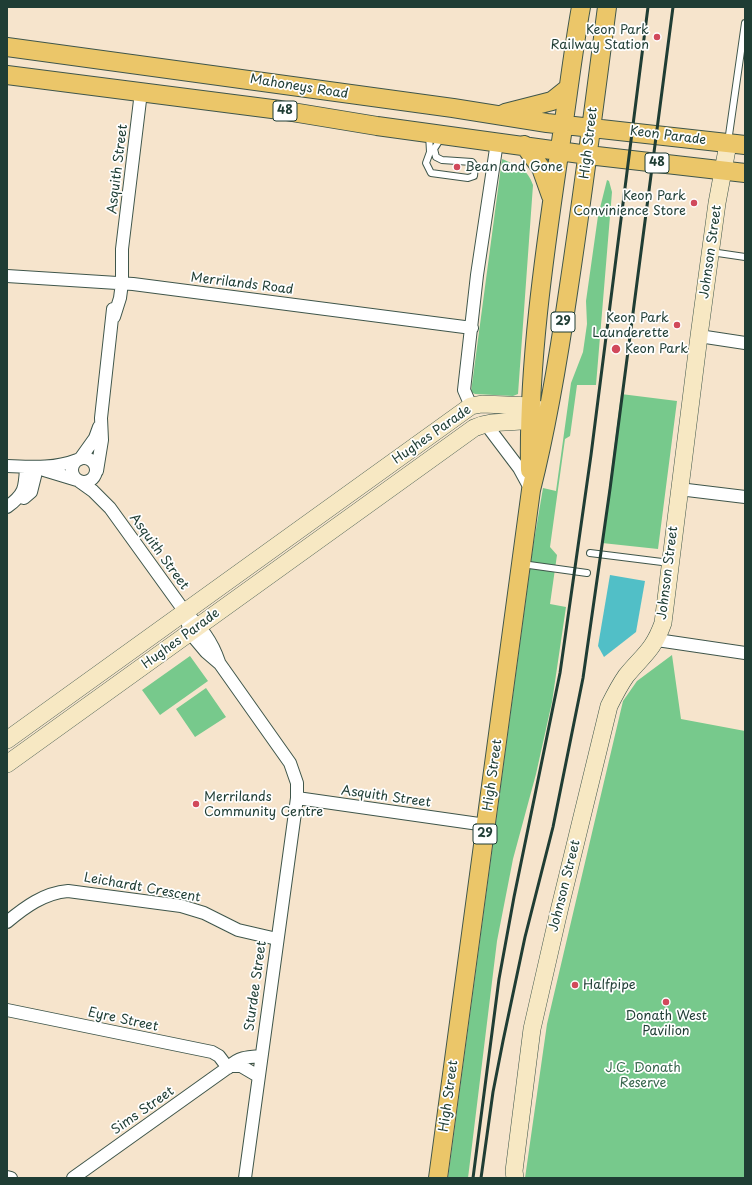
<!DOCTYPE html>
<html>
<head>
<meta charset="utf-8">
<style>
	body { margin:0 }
	#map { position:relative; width:752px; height:1185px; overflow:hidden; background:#f6e4cc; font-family:"Playpen Sans",sans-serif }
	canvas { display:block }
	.frame { position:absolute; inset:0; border:8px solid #1f3d34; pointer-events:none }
</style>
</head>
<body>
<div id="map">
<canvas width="752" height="1185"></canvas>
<div class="frame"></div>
</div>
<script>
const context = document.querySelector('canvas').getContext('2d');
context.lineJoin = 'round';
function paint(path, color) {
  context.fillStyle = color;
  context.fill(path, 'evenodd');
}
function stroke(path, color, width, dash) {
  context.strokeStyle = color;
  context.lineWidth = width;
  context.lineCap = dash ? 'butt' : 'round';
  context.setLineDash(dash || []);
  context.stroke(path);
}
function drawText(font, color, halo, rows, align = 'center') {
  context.font = font + ' "Playpen Sans",sans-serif';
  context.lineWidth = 3.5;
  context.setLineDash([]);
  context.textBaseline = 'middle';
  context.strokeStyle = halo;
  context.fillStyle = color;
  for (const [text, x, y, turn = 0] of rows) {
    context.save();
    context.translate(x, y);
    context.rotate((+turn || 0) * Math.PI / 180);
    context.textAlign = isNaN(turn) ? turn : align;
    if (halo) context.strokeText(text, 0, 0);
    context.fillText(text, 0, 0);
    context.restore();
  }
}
paint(new Path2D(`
	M502 159C516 165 528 169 533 185L518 394 513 396 475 394 471 392Z
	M607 180 609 181 612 192 596 385H577L570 436 565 439 550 547 557 555 550 604 566 607 552 702 536 774 513 859 497 941 468 1178H448L533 547 543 488 556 491 571 383 583 352 587 324 586 301 598 216Z
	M621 394 677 401 658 549 602 543Z
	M672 655 681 719 745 731V1178H525L547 1024 623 701 637 681Z
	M190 656 208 681 160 715 142 690Z
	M206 688 226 717 195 737 176 709Z`), '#77c98c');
paint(new Path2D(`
	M610 575 645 581 636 632 604 657 598 646Z`), '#51bfc7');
const lane = new Path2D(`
	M429 134 430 152 426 163 431 173 468 178 474 176 475 166 472 162 442 160 436 157 434 149 441 138
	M728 142 745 23
	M711 252 745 257
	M590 553 670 563
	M522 564 587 573`);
const street = new Path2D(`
	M7 276 133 284 472 328
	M114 317 120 298 122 283V249L141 92
	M699 336 745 343
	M471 406 464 390 477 275 497 142
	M485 423 519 468 531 490
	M72 470a12 12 0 1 1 24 0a12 12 0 1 1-24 0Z
	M80 459 95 438 99 427
	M7 466C31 467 54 469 77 460
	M44 470 77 480
	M97 471 102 440 101 418 113 309
	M79 481 93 491 110 508 185 612C201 627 212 641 219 662
	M679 489 745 497
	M24 498 31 492 37 468
	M7 507C25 494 25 488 26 467
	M185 612 190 633 206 652 220 664 290 763 297 783V798L486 825
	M657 640 745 653
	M7 922C25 907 44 893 68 891L181 906 204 913 238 930 277 939
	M7 1010 212 1052 219 1056 228 1068
	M230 1066H241L258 1076
	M7 1177 11 1178
	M73 1178 230 1066C239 1057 248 1057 261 1056
	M245 1178 297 798`);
const secondary = new Path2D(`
	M7 740 471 406 482 404 532 406 543 413
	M7 764 474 428C496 418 520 425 543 417
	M515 1178 514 1171 532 1029 559 911 609 706C614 696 619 686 626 676 643 655 653 651 663 623L699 336 717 203 728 144`);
const primary = new Path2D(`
	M7 47 453 108 547 123 745 145
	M7 75 280 110 377 126 588 155 745 173
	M505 113 552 101 567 89
	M524 145 541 168 551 196
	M530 470C528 367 544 256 559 154 567 105 572 56 581 7
	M438 1178 531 490C548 423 559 355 569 286 583 193 595 100 607 7`);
stroke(lane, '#3f564b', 8);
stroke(street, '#3f564b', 14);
stroke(secondary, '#3f564b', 18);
stroke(primary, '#3f564b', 20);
stroke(lane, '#fff', 6);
stroke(street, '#fff', 12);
stroke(secondary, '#f7e8c3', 17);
stroke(primary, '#ebc669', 18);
stroke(new Path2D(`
	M473 1178 499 979 514 897 560 673 591 455 648 7
	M481 1178 493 1092 503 1041 525 937 553 827 583 678 610 489 673 7`), '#1f3d34', 3);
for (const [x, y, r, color] of [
	[657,37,4,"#d1495b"],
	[457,167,4,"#d1495b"],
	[694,203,4,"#d1495b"],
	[677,325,4,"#d1495b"],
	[616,349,5,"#d1495b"],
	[196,804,4,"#d1495b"],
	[575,985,4,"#d1495b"],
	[666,1002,4,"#d1495b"]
]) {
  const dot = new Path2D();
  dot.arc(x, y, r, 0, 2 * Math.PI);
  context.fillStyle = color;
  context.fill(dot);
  stroke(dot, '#fff', 1.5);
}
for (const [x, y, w] of [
	[285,111,24],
	[657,163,24],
	[563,322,24],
	[485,834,24]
]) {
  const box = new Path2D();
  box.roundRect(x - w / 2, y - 10, w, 20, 3);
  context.fillStyle = '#fff';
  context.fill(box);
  stroke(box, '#1f3d34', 1);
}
drawText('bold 12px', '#1f3d34', null, [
	["48",285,111],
	["48",657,163],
	["29",563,322],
	["29",485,834]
]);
drawText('13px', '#1f3d34', '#fff', [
	["Keon Park",649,30,"right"],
	["Railway Station",649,45,"right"],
	["Bean and Gone",465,167],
	["Keon Park",686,196,"right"],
	["Convinience Store",686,211,"right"],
	["Keon Park",669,318,"right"],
	["Launderette",669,333,"right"],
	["Keon Park",625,349],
	["Merrilands",204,797],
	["Community Centre",204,812],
	["Halfpipe",583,985],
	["Donath West",666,1016,"center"],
	["Pavilion",666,1031,"center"]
], 'left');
drawText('13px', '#1f3d34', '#fff', [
	["Mahoneys Road",299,87,9],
	["Keon Parade",668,136,7],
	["High Street",589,143,-83],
	["Asquith Street",118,169,-83],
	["Johnson Street",711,252,-82],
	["Merrilands Road",242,284,7],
	["Hughes Parade",432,435,-35],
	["Asquith Street",159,552,54],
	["Johnson Street",668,573,-83],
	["Hughes Parade",181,639,-36],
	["High Street",493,775,-82],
	["Asquith Street",386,797,8],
	["Johnson Street",565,886,-76],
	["Leichardt Crescent",142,888,10],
	["Sturdee Street",256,986,-82],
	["Eyre Street",123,1020,12],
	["High Street",449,1096,-82],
	["Sims Street",143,1111,-35]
]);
drawText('13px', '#39674e', '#fff', [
	["J.C. Donath",643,1068],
	["Reserve",643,1083]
]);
</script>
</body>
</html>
